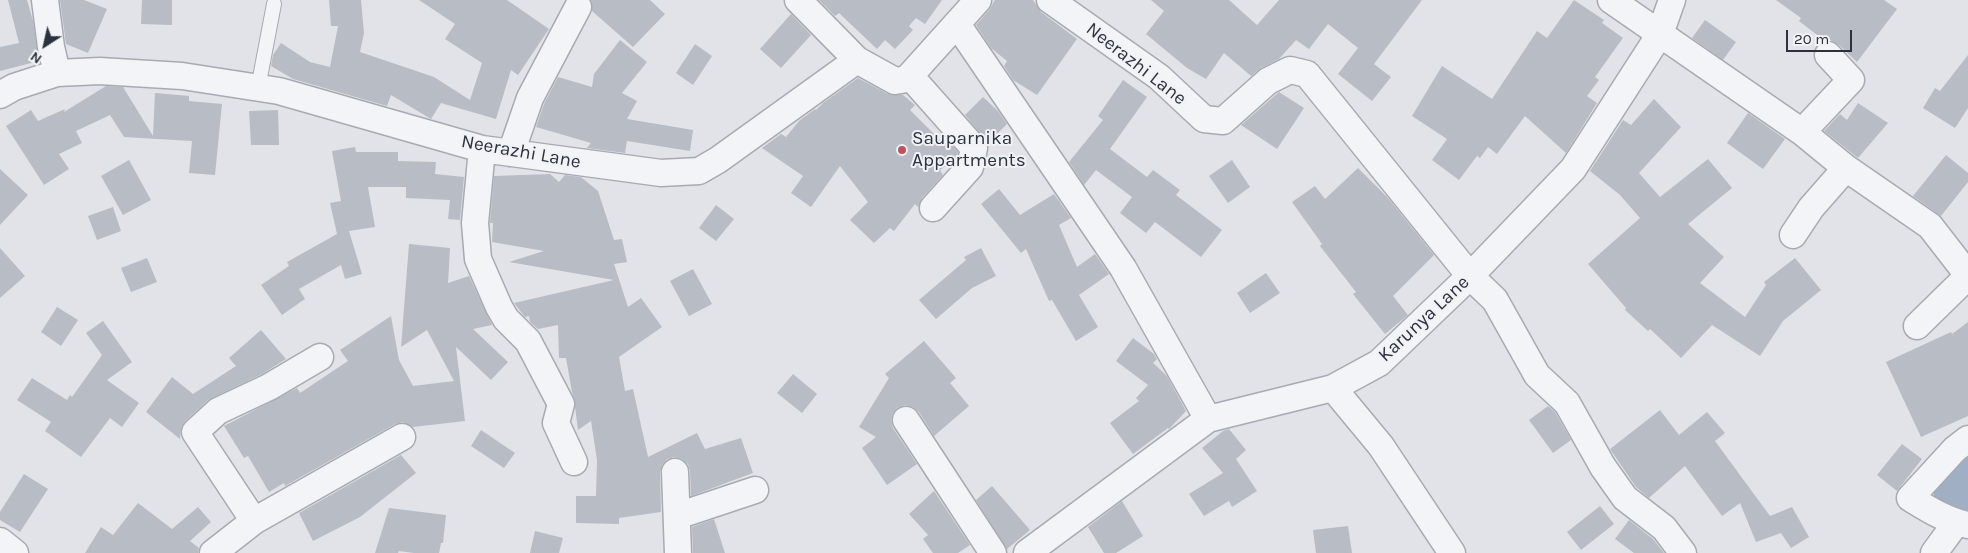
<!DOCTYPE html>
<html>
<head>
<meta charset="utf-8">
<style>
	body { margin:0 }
	#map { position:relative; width:1968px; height:553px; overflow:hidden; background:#e1e3e8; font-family:Karla,sans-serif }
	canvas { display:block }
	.north { position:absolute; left:20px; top:20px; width:50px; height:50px; -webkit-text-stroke:4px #f0f2f6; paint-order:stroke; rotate:215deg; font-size:14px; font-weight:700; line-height:20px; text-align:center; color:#2b313e }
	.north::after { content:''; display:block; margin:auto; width:18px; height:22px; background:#2b313e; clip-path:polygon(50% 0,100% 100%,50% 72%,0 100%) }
	.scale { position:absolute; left:1786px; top:30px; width:66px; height:22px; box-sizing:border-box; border:2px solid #2b313e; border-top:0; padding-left:6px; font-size:15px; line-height:18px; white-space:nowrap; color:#2b313e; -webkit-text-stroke:4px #f0f2f6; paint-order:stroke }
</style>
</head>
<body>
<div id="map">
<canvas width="1968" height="553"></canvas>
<div class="north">N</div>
<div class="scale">20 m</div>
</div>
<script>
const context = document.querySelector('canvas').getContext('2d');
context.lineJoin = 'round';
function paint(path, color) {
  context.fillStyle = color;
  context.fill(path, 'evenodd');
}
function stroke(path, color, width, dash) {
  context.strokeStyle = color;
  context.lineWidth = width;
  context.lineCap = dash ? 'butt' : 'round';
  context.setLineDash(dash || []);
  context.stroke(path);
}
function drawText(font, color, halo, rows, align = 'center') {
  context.font = font + ' Karla,sans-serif';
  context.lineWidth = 4;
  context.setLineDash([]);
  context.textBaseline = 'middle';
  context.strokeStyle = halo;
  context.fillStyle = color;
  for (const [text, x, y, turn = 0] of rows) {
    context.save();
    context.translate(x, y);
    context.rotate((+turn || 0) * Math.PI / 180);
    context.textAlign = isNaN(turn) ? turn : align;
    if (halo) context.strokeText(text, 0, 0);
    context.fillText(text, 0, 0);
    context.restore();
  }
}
paint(new Path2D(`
	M1968 432V524L1935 503 1931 475Z`), '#a0afc4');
paint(new Path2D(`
	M8 0H27L33 21 39 61 0 71V47L19 43Z
	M60 0H84L107 9 88 53 66 44Z
	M142 0H172V25L141 24Z
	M329 0H361L364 33 360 52 434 77 470 100 482 63 445 39 455 24 419 0H507L549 29 518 75 511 70 496 119 441 103 431 119 391 95 387 106 293 79 271 66 273 55 281 43 310 62 330 67 338 26H331Z
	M591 0H650L665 14 633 47 592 11Z
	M819 0H942L925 24 916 18 909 26 913 30 895 49 885 40 877 49 839 13 835 16Z
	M995 0H1033L1041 12 1077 39 1037 95 1013 80 1004 66 1007 61 991 48 976 25 989 10Z
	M1151 0H1229L1257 25 1279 0H1422L1374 64 1391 77 1372 101 1338 74 1358 48 1328 24 1309 49 1296 40 1279 59 1261 68 1251 76 1224 53 1206 79 1187 68 1146 34 1164 11Z
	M1574 0 1604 20 1602 23 1623 38 1595 77 1599 80 1587 96 1597 103 1566 153 1525 116 1497 154 1488 147 1480 158 1477 156 1459 180 1432 160 1447 139 1412 116 1442 66 1492 99 1537 31 1547 38Z
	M1776 0H1884L1897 9 1857 62 1839 45 1822 35 1821 38 1799 21 1801 18Z
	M791 14 811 35 781 68 760 49Z
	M1705 20 1736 42 1723 60 1692 38Z
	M620 40 647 62 622 93 637 101 627 119 693 130 690 151 627 141 625 153 587 148 591 143 536 127 544 104 558 77 592 87 594 74Z
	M695 44 712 56 693 85 676 73Z
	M1968 55V108L1955 128 1923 108 1935 88 1940 91Z
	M858 78 888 94 903 95 915 105 910 110 940 140 944 137 958 152 956 160 950 167 947 165 940 170 943 175 922 198 918 207 915 204 894 231 890 228 874 243 850 220 868 202 840 166 811 207 791 193 803 176 762 148 781 134 786 137 799 121 815 109 816 110 823 103Z
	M1123 80 1147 97 1110 149 1147 177 1153 170 1180 190 1176 195 1222 230 1201 257 1155 222 1146 233 1120 213 1132 197 1096 170 1084 185 1069 162 1103 120 1098 116Z
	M106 86 123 87 153 136 155 93 189 96V101L222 104 215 175 189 173 192 141 124 137 110 115 76 131 82 143 59 154 69 169 44 185 6 126 31 110 38 121 65 109 64 112Z
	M1279 92 1304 108 1277 149 1241 125Z
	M983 97 998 111 1007 124 988 143 965 115Z
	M1654 99 1681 127 1639 173 1660 197 1708 159 1732 188 1688 224 1724 257 1700 283 1745 317 1766 285 1764 282 1795 258 1821 290 1783 321 1760 356 1712 325 1681 358 1650 329 1648 331 1625 310 1626 308 1588 264 1640 218 1620 195 1590 171 1623 120 1631 125Z
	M1858 103 1888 123 1858 158 1824 131 1840 114 1847 120Z
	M278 110 279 145H251L249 111Z
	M1748 113 1785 139 1763 169 1727 143Z
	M355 147 356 152H398V161L436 162 435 174 464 177 460 220 448 219 450 200 406 198V187H368L375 227 349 231 362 274 345 279 341 265 299 289 305 299 282 315 261 285 289 266 287 262 337 234 330 203 341 201 332 151Z
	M1946 155 1968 173V182L1941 216 1913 196Z
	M129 160 151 200 123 215 101 176Z
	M1232 160 1250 187 1228 203 1209 176Z
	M1358 168 1388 198 1434 255 1393 296 1408 315 1385 334 1353 294 1356 292 1320 246 1322 244 1292 202 1315 186 1325 199Z
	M0 169 28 195 0 225Z
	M550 174 559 182 565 175 581 177 598 191 614 240 622 239 627 262 614 264 628 307 641 298 662 327 619 357 625 391 633 389 648 457 697 433 705 449 741 438 753 473 691 496 690 471 688 464 682 459 674 457 667 459 662 465 660 472 661 512 619 518V524L576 523V496H596L597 460 591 421 578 430 574 398 572 392 566 358H559L558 325 538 329 530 322 529 316 525 317 514 303 614 280 509 262 544 251 492 242 493 223H490L494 176Z
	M999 189 1020 215 1054 194 1071 218 1059 225 1077 267 1095 254 1109 274 1079 295 1098 327 1076 341 1052 300 1049 301 1026 249 1021 253 981 204Z
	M716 205 734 219 716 241 699 228Z
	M113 207 121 231 97 240 88 216Z
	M409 244 450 248 448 283 469 276 492 325 473 329 508 362 491 380 456 347 465 421 413 427 403 422 395 424 285 486 284 483 269 492 248 456 244 458 224 426 297 388 300 393 348 361 340 350 391 316 399 360 413 386 454 381 427 330 401 347Z
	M0 248 25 276 0 298Z
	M981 248 996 276 972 288 936 319 919 300 966 260 964 257Z
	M147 258 157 282 131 292 121 268Z
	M693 269 712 304 689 316 670 281Z
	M1266 273 1280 293 1250 313 1237 293Z
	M57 307 78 320 61 346 41 332Z
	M103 321 132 362 107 380 139 403 122 427 110 418 81 457 45 431 51 422 17 400 32 378 67 400 70 395 72 397 102 355 86 333Z
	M1968 322V416L1921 437 1886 362 1951 332 1952 334Z
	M261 330 286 359 262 374 208 400 185 421 181 427 180 439 146 412 172 377 193 394 236 366 229 358Z
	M1133 338 1154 354 1157 359 1153 363 1167 376 1186 411 1169 429 1168 428 1133 454 1110 423 1139 401 1136 398 1148 385 1116 361Z
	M924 341 956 378 950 383 969 406 934 436 919 412 913 407 905 405 897 408 893 413 891 420 893 428 917 464 887 485 862 448 876 437 859 427 889 378 885 374Z
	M793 374 817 394 802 413 777 393Z
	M1548 406 1555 412 1571 440 1553 453 1529 420Z
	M1660 410 1679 435 1707 412 1725 433 1715 441 1770 516 1792 507 1809 537 1791 548 1781 533 1756 542 1740 503 1722 516 1685 466 1649 498 1636 487 1610 449Z
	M1229 429 1246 450 1236 459 1257 491 1232 507 1229 501 1204 516 1189 494 1223 473 1202 448 1223 431Z
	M481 430 515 453 504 468 471 446Z
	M1902 444 1922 459 1897 491 1877 475Z
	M401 455 416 473 360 517 313 541 299 513Z
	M24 474 48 489 20 532 0 520V512Z
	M992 486 1030 530 1007 549 976 500Z
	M934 491 970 545 958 553H933L923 539 928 535 909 514Z
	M1122 501 1143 536 1116 553H1104L1088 527Z
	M138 503 172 529 198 507 211 522 190 541 199 548 198 553H85L101 527 113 535Z
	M1600 506 1614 524 1581 550 1567 532Z
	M389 508 446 515 443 543H441L439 553H414L399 551 398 553H375Z
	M714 519 725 553H693L692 527Z
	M1629 520 1653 539 1664 553H1634L1615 539Z
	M1348 526 1352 553H1316L1313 530Z
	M535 531 563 538 559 553H530Z`), '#b8bcc4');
const lane = new Path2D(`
	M258 88 274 4`);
const street = new Path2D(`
	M45 0 51 47 57 73
	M798 0 857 60
	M1050 0 1159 77 1204 119 1223 121 1268 81 1290 70 1307 74 1470 276 1495 300 1537 375 1567 403 1603 467 1625 498 1664 528 1683 553
	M1611 0 1802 132 1846 168
	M957 24 1123 268 1208 419
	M910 76 974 148 970 167 933 208
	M0 95 14 87 57 73 100 71 182 76 279 91 482 149 661 173 699 171 718 160 857 60 895 81 907 79 978 0
	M1802 132 1851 80 1828 55
	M482 149 475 223 478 259 499 307 506 319 528 341 561 404 556 423 574 462
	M511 153 530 98 578 7
	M1793 235 1811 208 1846 168 1930 226 1968 275
	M1917 326 1968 276
	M1333 388 1381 446 1452 553
	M906 420 993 553
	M1968 439 1955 449 1910 498C1928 509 1947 521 1968 525
	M675 472 678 553
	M677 516 755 490
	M254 521 402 437
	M0 541 15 553
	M213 553 254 521 195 432 218 411 269 387 320 357
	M1027 553 1208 419 1333 388 1379 363 1470 276 1573 169 1660 34 1672 0
	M1934 553 1956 523`);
stroke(lane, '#a7aab2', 16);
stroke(street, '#a7aab2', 29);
stroke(lane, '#f3f4f7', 14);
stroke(street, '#f3f4f7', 26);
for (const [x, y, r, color] of [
	[902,150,5,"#bf535d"]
]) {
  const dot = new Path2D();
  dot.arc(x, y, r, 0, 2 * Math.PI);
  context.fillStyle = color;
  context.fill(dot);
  stroke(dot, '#f0f2f6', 2);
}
drawText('19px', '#2b313e', '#f0f2f6', [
	["Neerazhi Lane",1136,64,38],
	["Neerazhi Lane",521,152,10],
	["Karunya Lane",1424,319,-43]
]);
drawText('19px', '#2b313e', '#f0f2f6', [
	["Sauparnika",912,139],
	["Appartments",912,161]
], 'left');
</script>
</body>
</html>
